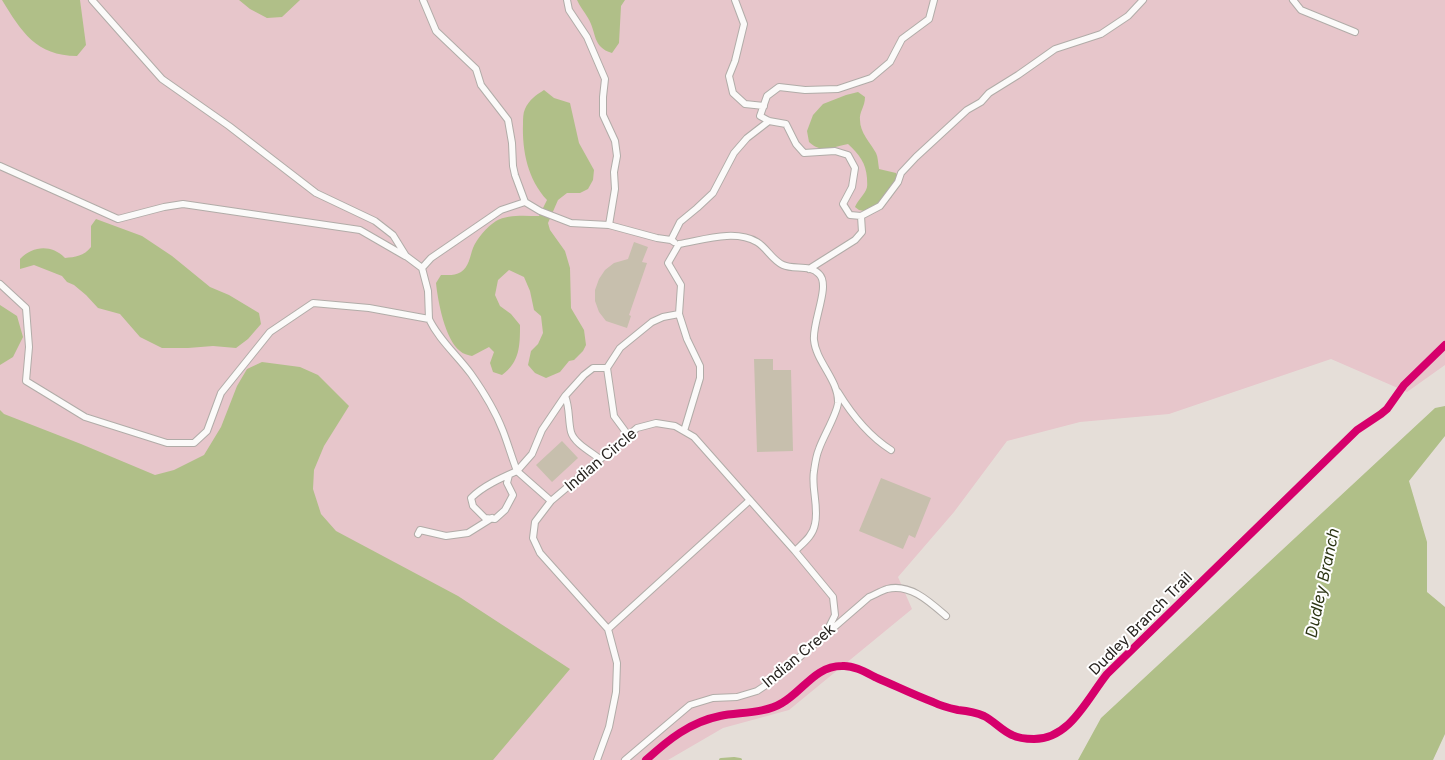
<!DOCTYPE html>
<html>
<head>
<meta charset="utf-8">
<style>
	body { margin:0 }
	canvas { display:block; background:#e5ded8 }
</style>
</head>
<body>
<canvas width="1445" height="760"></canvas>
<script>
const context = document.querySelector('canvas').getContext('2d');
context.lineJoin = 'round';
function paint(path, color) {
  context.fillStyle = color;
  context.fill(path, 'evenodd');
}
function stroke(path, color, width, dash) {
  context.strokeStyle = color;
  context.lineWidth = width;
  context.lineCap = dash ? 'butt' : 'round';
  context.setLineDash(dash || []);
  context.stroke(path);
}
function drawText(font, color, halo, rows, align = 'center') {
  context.font = font + ' Inter,sans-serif';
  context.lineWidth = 4;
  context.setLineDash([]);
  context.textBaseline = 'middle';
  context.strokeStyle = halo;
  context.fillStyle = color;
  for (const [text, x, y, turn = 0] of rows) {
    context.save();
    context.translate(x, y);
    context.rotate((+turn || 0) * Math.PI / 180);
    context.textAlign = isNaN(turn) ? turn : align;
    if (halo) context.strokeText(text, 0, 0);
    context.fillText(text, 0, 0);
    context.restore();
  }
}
paint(new Path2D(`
	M0 0H1445V365L1407 392 1331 359 1169 414 1080 422 1007 441 954 512 898 577 912 609 789 710 723 728 668 760H0Z`), '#e7c6cb');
paint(new Path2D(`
	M2 0H80L86 45 77 56C36 56 21 31 2 0Z
	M239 0H300L282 17 267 18 250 9Z
	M577 0H625L621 6 619 43 612 53C592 47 597 33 588 18 584 11 580 7 577 0Z
	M544 90 554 98 570 103 579 143 594 170 593 180 588 189 580 193H567L558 200 548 223 550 230 565 251 570 268 571 308 584 330 586 345 583 351 574 360 569 361 560 372 546 378 535 373 528 365 531 351 538 344 543 333 541 316 534 310 530 291 524 277 509 270 498 280 495 295 500 306 511 314 520 325C520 345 520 362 502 375L493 372 490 363 494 352 489 347 472 356C468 355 463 354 460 351 445 339 438 302 436 283L441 275C448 275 455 276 461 272 469 267 470 256 473 248 477 238 487 227 496 221 508 214 525 216 539 216L547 200C528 180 522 151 523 124 523 119 523 113 525 109 529 100 536 95 544 90Z
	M858 92 865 97C865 107 859 112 860 120 860 133 870 142 876 153 878 157 878 163 879 169L896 173 900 181 891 198 864 211 859 210 855 207C858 200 863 196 866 190 868 186 867 183 867 178 866 163 859 154 848 144 832 147 822 154 809 142L807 131 813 115 823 104 846 95Z
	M96 219 142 236 172 256 210 287 229 295 259 313 261 324 248 339 236 348 213 346 188 348H162L140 337 120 314 98 308 86 295 74 285 67 282 62 276 34 265 20 269V259C33 246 51 244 65 258 75 257 84 256 91 247V226Z
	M0 305 17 316 23 337 13 357 0 365Z
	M262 362 300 367 318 375 349 406 324 446 314 470 313 489 321 514 336 531 458 596 570 669 493 760H0V410L4 414 81 444 155 475 174 470 204 455 221 427 237 386 247 369Z
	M1445 406V436L1409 481 1427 542V592L1445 607V734L1433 760H1078L1101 718 1435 408Z`), '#b0bf88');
stroke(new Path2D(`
	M721 760 734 759 740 760`), '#b0bf88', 4);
paint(new Path2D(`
	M634 242 648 247 642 262 647 263 629 315 631 316 627 328 606 321 599 312 595 301V290L599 279 605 270 614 263 628 259Z
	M754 359H773V370H791L793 451 757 452Z
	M562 441 578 458 552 482 536 465Z
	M881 478 931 498 915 538 909 535 903 549 859 531Z`), '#c7bfad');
const service = new Path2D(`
	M92 0 162 79 229 126 316 193 375 221 393 235 406 256 422 268 431 258 501 210 525 202 515 175 513 166 512 143 508 120 481 85 476 69 436 31 423 0
	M567 0 569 10 587 37 605 79 603 97V115L615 141 617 156 614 172 615 189 609 225 657 238 671 240
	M735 0 744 24 735 61 729 76 733 93 745 104 764 106
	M934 0 929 19 902 39 890 62 871 78 838 89 805 90 779 87 767 96 760 116 769 121 786 124 796 144 804 153 835 151 848 155 855 168 852 187 843 204 850 215 861 216 880 206 898 182 901 173 916 157 967 110 981 102 989 93 1018 75 1055 49 1101 34 1128 16 1143 0
	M1293 0 1301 10 1355 32
	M0 166 118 219 164 207 183 204 360 230 405 256
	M525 202 540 211 571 223 609 225
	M674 242 671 240 680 222 697 208 713 193 734 153 747 138 769 121
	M809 269 855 240 862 232 861 216
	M0 284 26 308 29 347 26 381 85 417 167 443H194L207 431 221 393 270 332 313 303 369 308 429 319 428 291 422 268
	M429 319C439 340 457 355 471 374 483 391 495 410 503 431 508 444 512 458 517 471 501 478 483 486 471 498L473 506 485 518 495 519 505 510 513 495 507 483 509 475
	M838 392C852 415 869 436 891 450
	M684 431 700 378V366L687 339 679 314 681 285 668 263 679 244C703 240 735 229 757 242 767 248 772 260 783 265 794 270 810 264 819 274 831 285 812 322 814 340 816 362 839 380 838 403 837 414 823 437 819 449 816 456 815 464 814 471 811 488 819 506 815 524 813 536 803 543 795 551
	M628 435 614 416 607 368 620 348 652 322 663 317 679 314
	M600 459C591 452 574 443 571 432 568 420 570 408 565 396L584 375 593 368H607
	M551 501 517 471 532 454 542 430 565 396
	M418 534 420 530 446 536 468 533 492 518
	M608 629 750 500
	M597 760 609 727 616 692 617 663 608 629 540 553 533 538 535 522 551 501 637 428 656 423 675 426 694 437 795 551 833 597 835 615 825 635
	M625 760 690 705 713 698 737 697 757 691 772 681 869 597C874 595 881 591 887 589 910 583 930 602 946 616`);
stroke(service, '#b1aca8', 8);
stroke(service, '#fbfaf9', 6);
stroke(new Path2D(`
	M646 760C668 740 690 722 720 716 739 712 764 714 782 703 803 691 815 666 842 666 854 665 867 673 877 678 896 686 914 695 933 702 941 706 949 708 958 710 967 711 975 712 984 716 994 721 1001 730 1012 735 1018 738 1027 739 1034 739 1070 739 1087 699 1107 674L1357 430 1381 414 1387 409 1404 385 1445 345`), '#d6006c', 8);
drawText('15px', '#27231f', '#fff', [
	["Indian Circle",601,460,-40],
	["Dudley Branch Trail",1141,624,-45],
	["Indian Creek",799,656,-40]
]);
drawText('italic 16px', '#2d3615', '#fff', [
	["Dudley Branch",1323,583,-78]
]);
</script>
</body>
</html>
